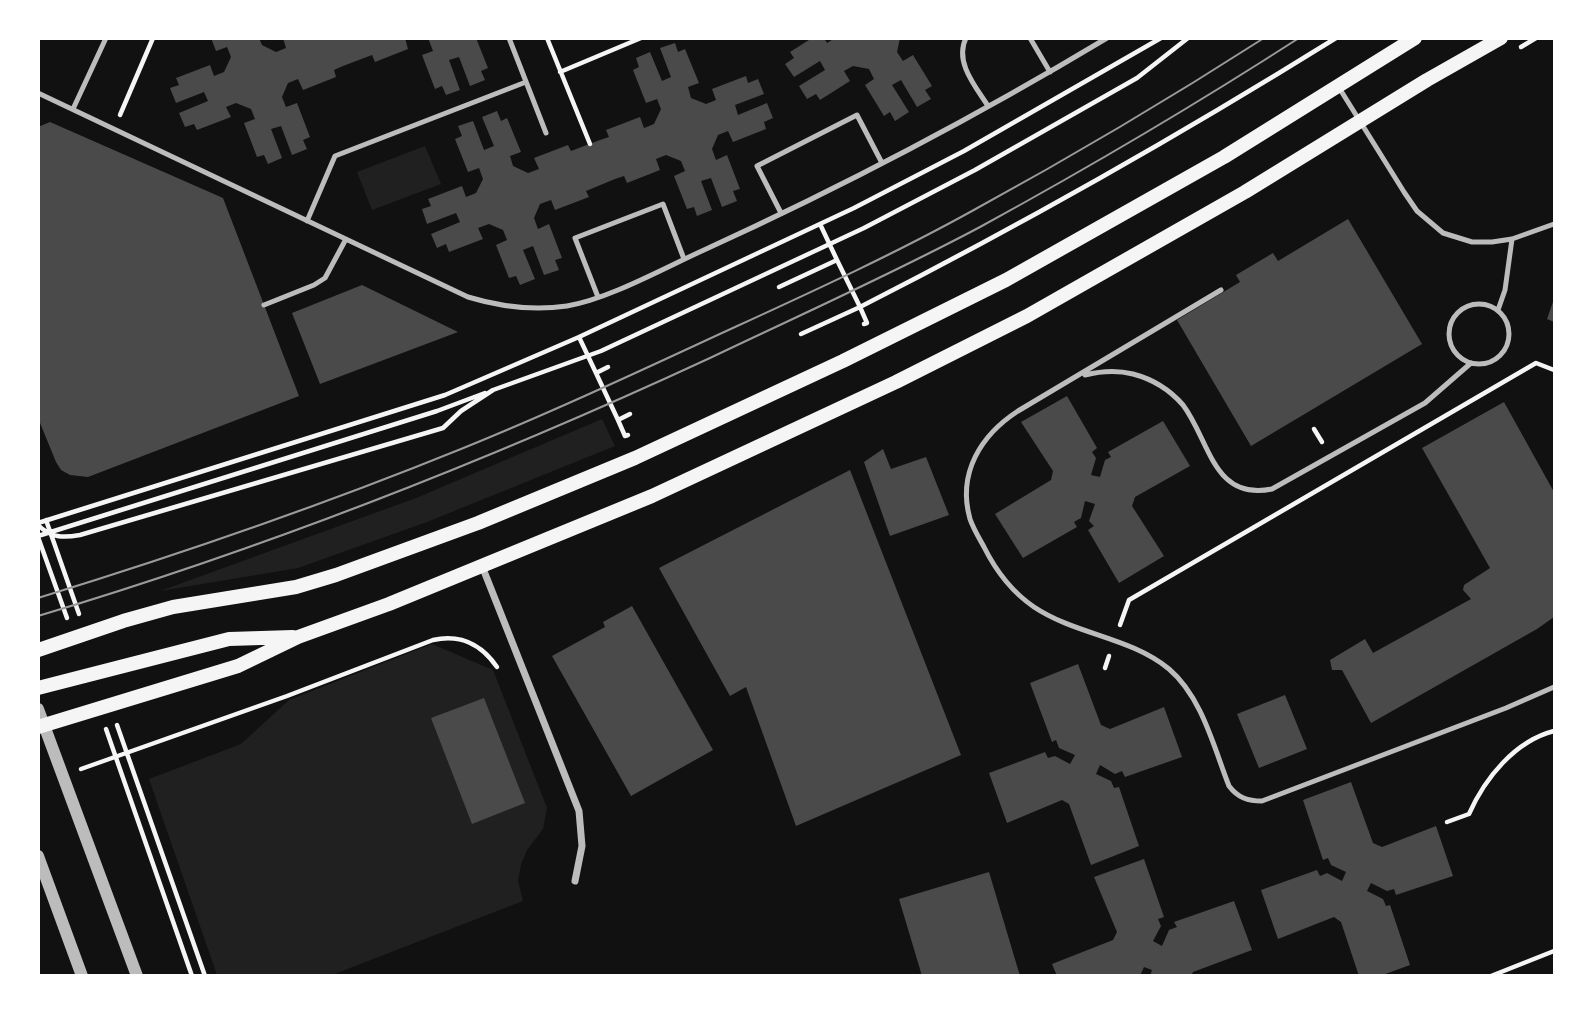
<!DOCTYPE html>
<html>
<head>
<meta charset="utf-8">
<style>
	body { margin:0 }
	#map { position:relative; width:1593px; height:1014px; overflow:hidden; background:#111; font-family:"DejaVu Sans",sans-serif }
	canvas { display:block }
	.frame { position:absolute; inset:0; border:40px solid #fff; pointer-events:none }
</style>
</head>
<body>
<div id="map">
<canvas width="1593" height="1014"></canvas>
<div class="frame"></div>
</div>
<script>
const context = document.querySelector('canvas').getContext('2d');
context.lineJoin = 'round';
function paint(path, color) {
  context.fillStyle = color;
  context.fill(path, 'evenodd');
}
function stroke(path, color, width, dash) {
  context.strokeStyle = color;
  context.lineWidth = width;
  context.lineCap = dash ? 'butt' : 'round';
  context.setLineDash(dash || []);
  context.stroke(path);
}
paint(new Path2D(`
	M425 146 441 184 372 210 357 172Z
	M602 419 615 446 427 522 298 568 160 591 416 498Z
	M432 644 493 670 547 808 543 829 527 850 521 865 518 881 523 901 332 975H217L149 779 241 744 289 700Z`), '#202020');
paint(new Path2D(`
	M211 38H259L262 45 276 52 286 48 283 38H405L408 49 375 62 372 55 343 66 334 70 336 77 303 90 298 79 288 83 282 97 286 107 297 103 310 137 303 140 307 149 292 155 281 126 271 129 282 158 268 164 264 155 257 157 244 123 255 119 251 109 236 103 226 107 231 117 197 130 194 124 185 127 179 113 208 101 204 92 176 103 170 88 179 85 176 78 210 65 214 76 224 72 231 57 227 47 216 51Z
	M428 38H476L488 68 481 71 485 80 470 86 459 57 449 60 460 90 446 95 442 86 435 89 422 55 433 51Z
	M812 38H824L827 43 835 38H900L897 52 903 61 913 55 932 86 925 90 931 99 917 107 901 80 892 85 909 112 895 121 890 112 884 116 865 85 874 79 869 69 853 66 844 71 850 81 820 100 816 94 807 99 799 86 825 70 820 61 794 77 785 64 794 58 790 52Z
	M675 43 678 52 685 49 699 83 688 87 691 98 706 104 716 100 712 89 746 76 748 83 758 79 764 94 735 105 738 115 767 103 773 118 764 122 766 129 733 142 728 131 718 135 712 149 716 160 727 155 740 189 733 191 737 201 722 207 711 178 701 181 712 210 697 216 694 207 687 209 674 176 685 171 681 161 666 155 656 159 660 170 627 183 624 176 615 179 586 191 589 197 555 210 551 200 540 204 534 218 538 229 549 224 562 258 555 260 559 270 544 275 533 246 523 250 535 279 520 285 516 276 509 278 496 245 507 240 503 230 489 224 478 228 483 239 449 252 446 244 437 248 431 234 460 222 456 213 427 224 422 209 431 206 428 199 462 186 466 197 476 193 483 179 479 168 468 172 455 139 462 136 458 126 473 121 484 150 494 146 482 117 497 111 501 121 507 118 521 152 510 156 513 166 528 173 539 169 534 158 568 145 571 151 600 140 609 137 606 130 640 117 644 128 654 124 661 109 657 99 646 103 633 70 639 67 636 58 650 52 662 81 671 77 660 48Z
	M50 122 223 198 299 396 88 477 70 475 61 470 56 462 38 418V127Z
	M1348 219 1422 344 1251 446 1177 320 1240 282 1236 275 1273 253 1278 261Z
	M362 285 458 332 320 384 292 313Z
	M1554 299V322L1547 319Z
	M1067 396 1097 448 1092 452 1096 458 1091 475 1100 477 1105 460 1111 457 1108 452 1163 421 1190 466 1135 497 1132 506 1164 556 1119 583 1088 530 1094 526 1089 521 1095 504 1085 501 1081 518 1074 522 1077 527 1023 558 995 514 1051 480 1053 471 1021 422Z
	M1504 402 1554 492V617L1537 629 1371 723 1342 670H1332L1330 660 1365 639 1373 653 1471 599 1463 590 1464 585 1490 568 1422 448Z
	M883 449 891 469 926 457 949 515 890 536 864 462Z
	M850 470 961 755 796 826 746 687 730 696 659 568Z
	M632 606 713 750 631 796 552 656 605 627 603 622Z
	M1078 664 1101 725 1110 729 1164 707 1182 757 1125 777 1122 771 1115 774 1100 765 1096 774 1111 781 1114 788 1119 787 1139 846 1091 865 1069 804 1062 800 1007 823 989 773 1045 752 1048 758 1055 756 1070 764 1075 755 1059 748 1056 740 1052 742 1030 683Z
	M1285 695 1307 749 1259 768 1237 714Z
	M484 698 525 803 472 824 431 718Z
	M1351 782 1373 843 1382 847 1436 826 1453 876 1396 895 1394 889 1387 891 1371 883 1367 891 1383 899 1386 906 1390 905 1410 965 1380 976H1359L1341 922 1334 917 1278 939 1261 890 1317 870 1320 876 1327 873 1342 881 1346 872 1331 865 1328 858 1323 860 1303 800Z
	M1144 859 1164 917 1158 919 1161 926 1153 941 1162 946 1169 930 1177 927 1174 922 1234 901 1252 950 1193 972 1191 976H1150L1152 970 1144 967 1140 976H1057L1052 964 1113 940 1117 932 1094 877Z
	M989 872 1020 976H922L899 899Z`), '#4a4a4a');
stroke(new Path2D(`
	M547 38 590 144
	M1521 47 1536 38
	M560 72 641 38
	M120 115 153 38
	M820 224 837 260
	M779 287 837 260 860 307 801 334
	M864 324 867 323 860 307C1023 224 1180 135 1336 38
	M579 337 596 373
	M608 367 596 373 618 420 630 414
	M618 420 625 436 628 435
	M1314 429 1322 442
	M46 520 79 614
	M38 523 445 395 579 337 854 208 964 151 1161 38
	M38 525C51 538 63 538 80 535L443 428 461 411 493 390 601 351 864 228 975 170 1137 78 1188 38
	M38 536 437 411 485 393
	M38 537 67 618
	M1120 625 1129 600 1536 363 1554 370
	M1105 668 1109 656
	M117 725 205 976
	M106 729 192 976
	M81 769 287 696 433 640C461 634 481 644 497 667
	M1447 822 1469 814C1485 778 1515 741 1554 731
	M1491 976 1554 951`), '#f5f5f5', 4.5);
stroke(new Path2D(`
	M509 38 546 133
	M966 38C954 62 976 87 988 106
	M1030 38 1050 72
	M1338 86 1404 192 1417 211 1443 233 1472 242H1492L1512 239 1554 224
	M38 93 468 297C501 307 533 311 567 306 609 299 664 268 704 250 842 187 977 116 1107 38
	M73 109 106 38
	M781 213 757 166 857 115 882 163
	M307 221 335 156 526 82
	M1221 290 1018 411C981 435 957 473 970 519 973 528 979 538 984 547 996 571 1012 592 1034 607 1076 635 1130 637 1169 669 1202 697 1214 748 1229 786 1238 798 1248 801 1262 801L1506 708 1554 687
	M598 297 575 238 663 204 684 259
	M1449 334a30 30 0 1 1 60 0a30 30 0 1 1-60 0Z
	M264 305 314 285 325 278 346 239
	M1498 310 1505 290 1512 239
	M1085 375C1101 371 1117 370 1133 374 1152 379 1170 390 1183 405 1210 441 1213 501 1272 489L1425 403 1471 363`), '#bcbcbc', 5);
stroke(new Path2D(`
	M482 566 579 811 582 846 575 881`), '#bcbcbc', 7);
stroke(new Path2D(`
	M38 709 137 976
	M38 856 82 976`), '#bcbcbc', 12);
stroke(new Path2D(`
	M38 650 123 621 173 607 296 587 336 575 478 523 635 458 843 361 1006 280 1224 157 1415 38
	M38 688 229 639 293 637
	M38 727 238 666 298 637 389 604 652 496 896 382 1027 316 1245 192 1427 80 1501 38`), '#f5f5f5', 14);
stroke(new Path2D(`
	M38 598C181 554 323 505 461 449 545 415 627 377 709 339 798 298 887 258 972 211 1071 157 1169 99 1264 38
	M38 616C269 547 492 459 710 358 800 315 892 274 980 227 1088 168 1195 105 1299 38`), '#9a9a9a', 2);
</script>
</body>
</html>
